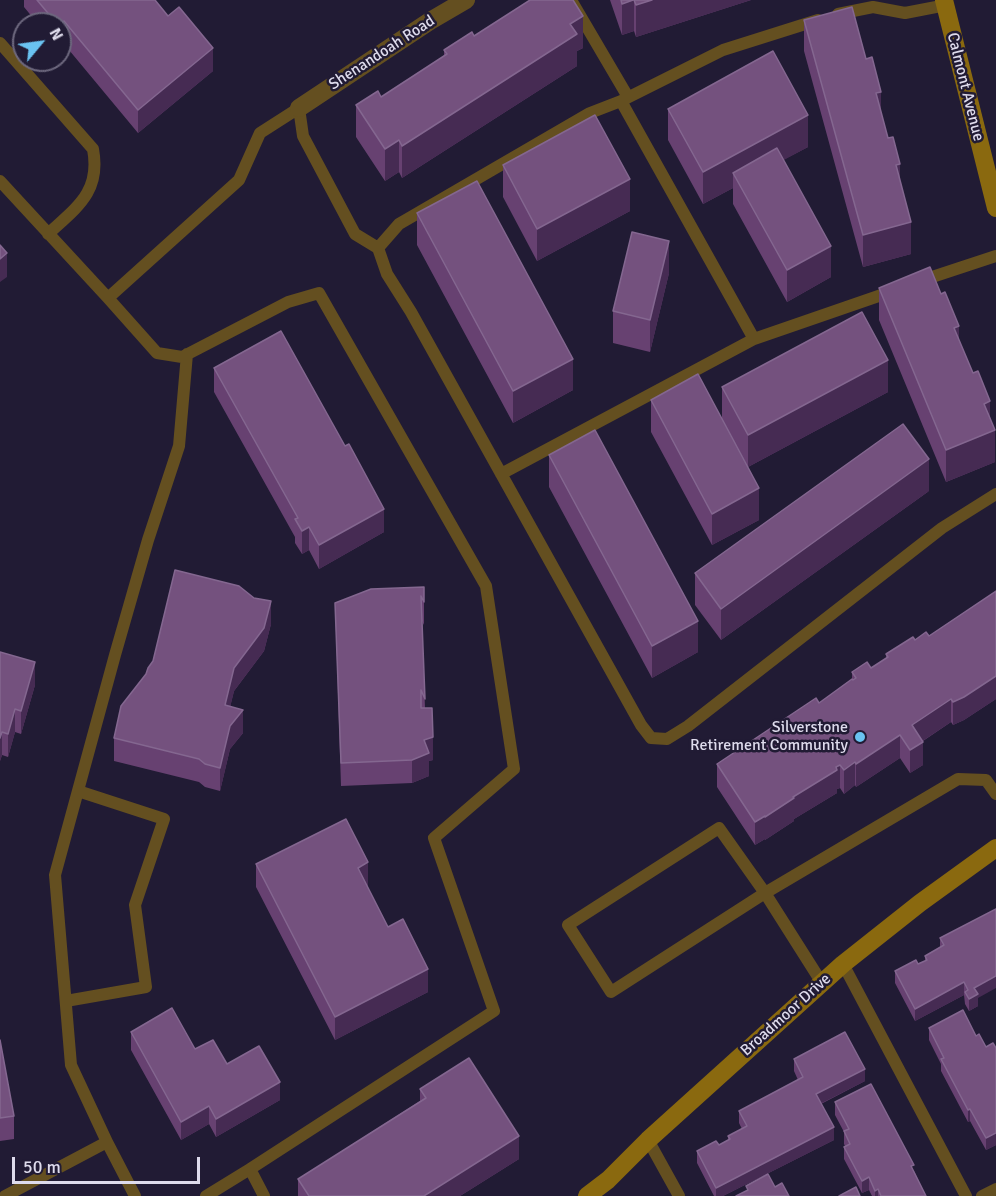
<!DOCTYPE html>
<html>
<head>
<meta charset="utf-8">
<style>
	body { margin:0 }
	#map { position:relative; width:996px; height:1196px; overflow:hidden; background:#211b34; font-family:Signika,sans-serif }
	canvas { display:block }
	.north { position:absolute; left:12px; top:12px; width:60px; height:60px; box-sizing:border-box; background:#211b34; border:2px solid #6d687e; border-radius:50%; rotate:61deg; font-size:16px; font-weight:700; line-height:24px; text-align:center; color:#dedbec }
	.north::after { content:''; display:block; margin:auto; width:21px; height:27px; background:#6ac3f1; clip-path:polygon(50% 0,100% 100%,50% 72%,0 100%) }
	.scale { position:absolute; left:12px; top:1157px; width:188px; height:27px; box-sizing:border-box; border:3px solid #dedbec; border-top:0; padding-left:8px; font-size:18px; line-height:21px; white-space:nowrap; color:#dedbec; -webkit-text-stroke:4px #211b34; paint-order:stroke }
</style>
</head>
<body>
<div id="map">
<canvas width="996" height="1196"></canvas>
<div class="north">N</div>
<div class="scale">50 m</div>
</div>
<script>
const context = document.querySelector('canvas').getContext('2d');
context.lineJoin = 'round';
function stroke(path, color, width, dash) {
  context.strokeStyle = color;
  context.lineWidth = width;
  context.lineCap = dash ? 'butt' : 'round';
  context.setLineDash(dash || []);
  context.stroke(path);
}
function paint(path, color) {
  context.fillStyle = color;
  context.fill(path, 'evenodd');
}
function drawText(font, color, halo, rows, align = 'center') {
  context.font = font + ' Signika,sans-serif';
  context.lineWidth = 5;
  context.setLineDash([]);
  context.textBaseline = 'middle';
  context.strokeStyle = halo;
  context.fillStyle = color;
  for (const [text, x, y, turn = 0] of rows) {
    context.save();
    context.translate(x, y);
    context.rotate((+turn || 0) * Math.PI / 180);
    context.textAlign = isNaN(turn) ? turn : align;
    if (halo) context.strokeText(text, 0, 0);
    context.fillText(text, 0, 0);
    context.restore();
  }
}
stroke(new Path2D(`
	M571 0 628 97
	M838 14 873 7 905 13 946 5
	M818 20 723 50 621 101 590 113 399 224 378 248 387 274 411 312 641 725 651 738 667 739 688 726 942 528 996 494
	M0 43 93 149C101 192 77 207 48 234
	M621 101 754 339
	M0 181 108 298 157 353 182 357 288 302 319 293 486 586 514 769 434 838 494 1011 250 1169 264 1196
	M920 281 996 256
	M108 298 239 180 260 133 299 108 303 136 355 234 378 248
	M501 474 754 339 893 291
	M719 828 765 893 611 992 568 925Z
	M843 964 966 1196
	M822 983 765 893 958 779 986 780 996 794
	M66 1001 146 987 135 905 164 819 78 791
	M648 1140 679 1196
	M107 1142 71 1065 55 875 115 655 148 540 179 446 187 354
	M5 1196 107 1142 135 1196
	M206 1196 250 1169
	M982 1196 996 1189`), '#644f20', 12);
stroke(new Path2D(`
	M299 108 430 21 466 0`), '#644f20', 18);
stroke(new Path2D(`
	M944 0 996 208
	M587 1196 608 1180 648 1140 843 964 920 903 996 848`), '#8a690f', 18);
paint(new Path2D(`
	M24 0H155L213 71 138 133 64 44 60 47V24H38L24 7Z
	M610 0H751L636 37 634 31 622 35Z
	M804 20 866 59 900 182 911 254 863 267 804 51Z
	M474 36 583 48 577 51V66L402 178 399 172 385 181 356 137V105L381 97 444 56V50Z
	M668 109 808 147 783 160 831 277 787 302 733 204V188L703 204 668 140Z
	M503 165 630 211 537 261 503 197Z
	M417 213 573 390 513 423 417 245Z
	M669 273 650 352 613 343V311Z
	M879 288 959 342 990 417 995 462 946 482 879 320Z
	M214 368 384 532 319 569 309 550 302 554 295 543V537L214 392Z
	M722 387 888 392 748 467 722 419Z
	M651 400 759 520 712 545 651 432Z
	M549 455 698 652 652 678 549 487Z
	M929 491 721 640 695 605V573Z
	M424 587V625L422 621 425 708 433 760 429 761V776L412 783 341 786 335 603Z
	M996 591V699L964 720 953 725 951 722 923 741V765L910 773 900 758 856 787 855 785 844 794 840 788 837 789V793L794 819V821L765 840V839L755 845 717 787V764L819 703 852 679V672L871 668 886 658V654L915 640 929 636Z
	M271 624 264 651 234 691 230 707 243 733 230 749 220 791 205 787 199 782 114 761V738Z
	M0 652 35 685 21 734 15 732 8 757 2 755 0 761Z
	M256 864 368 885 367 886 388 927 428 992 335 1040 256 887Z
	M940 938 978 998V1006L969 1011 965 1004 964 995 915 1021 895 983V971L918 964 925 961V956L940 948Z
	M929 1028 976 1036 986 1047 996 1048V1145L986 1150 970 1121 968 1122 941 1071V1064L929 1040Z
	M131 1032 195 1049 227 1064 280 1100 216 1137 209 1124 181 1140 131 1050Z
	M0 1040 14 1116V1139L0 1141Z
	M794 1059 865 1081 821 1104 834 1140 723 1196H714L697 1163V1151L719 1145 728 1140V1136L742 1129 739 1123V1111L798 1080 794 1071Z
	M420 1089 519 1159 460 1196H298V1179L420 1101Z
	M835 1102 914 1171 926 1196H872L869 1190 862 1193 844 1159V1147L845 1146 844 1144V1132L835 1115Z`), '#674171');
paint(new Path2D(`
	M634 0V31L622 35V4Z
	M652 0H751L636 37V5Z
	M583 16V48L577 51V66L402 178V146L570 24Z
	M64 21V44L60 47V24Z
	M213 48V71L138 133V110Z
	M881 92V124L876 93Z
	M808 115V147L739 184 733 173V188L703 204V172Z
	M399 140V172L385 181V149Z
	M900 164V196L896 165Z
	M630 179V211L537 261V229Z
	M911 222V254L863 267V235Z
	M669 241V273L650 352V320Z
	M831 246V277L787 302V270Z
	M7 253V277L0 282V259Z
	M959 326V358L954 328Z
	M573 359V390L513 423V391Z
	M888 360V392L748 467V435Z
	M990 401V432L995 430V462L946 482V450L984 404Z
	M929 459V491L721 640V609Z
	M759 488V520L712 545V514Z
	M384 509V532L319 569V545Z
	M309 527V550L302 554V531Z
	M271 601V624L264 651 234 691 225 728V705L234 668Z
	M698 621V652L652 678V646Z
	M35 662V685L21 734V711Z
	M996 676V699L964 720 953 725V702Z
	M951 699V722L912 748V725Z
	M15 709V732L8 757V734Z
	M243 710V733L230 749 220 791V768L230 726Z
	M2 732V755L0 761V738Z
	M900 735V758L856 787V764Z
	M433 737V760L429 761V776L412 783V760L424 740Z
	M923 742V765L910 773V750Z
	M855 762V785L844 794V770Z
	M840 765V788L837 789V793L794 819V821L765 840V817L793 797Z
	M765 816V839L755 845V822Z
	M368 862V885L358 891V868Z
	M428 969V992L335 1040V1017Z
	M996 976V988L978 998V1006L969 1011V999L974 988Z
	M964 982V995L915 1021V1009Z
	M865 1069V1081L816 1106V1094Z
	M280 1082V1100L216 1137V1119Z
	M209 1106V1124L181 1140V1122Z
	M970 1109V1121L968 1122V1110Z
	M834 1127V1140L723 1196H716V1188Z
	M996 1133V1145L986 1150V1138Z
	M519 1136V1159L460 1196H424Z
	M869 1177V1190L862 1193V1181Z
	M878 1189V1196H875V1191Z`), '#462b53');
const building = new Path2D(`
	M37 0H155L168 16 179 7 213 48 138 110 64 21 60 24H57Z
	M530 0H573L583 16 570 24 577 34 402 146 399 140 385 149 356 105 378 91 381 97 447 54 444 50 472 32 474 36Z
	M621 0H633L622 4Z
	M634 0H652L636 5Z
	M852 7 866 59 872 57 881 92 876 93 888 138 893 137 900 164 896 165 911 222 863 235 804 20Z
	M773 51 808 115 703 172 668 109Z
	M595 115 630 179 537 229 503 165Z
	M777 148 831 246 787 270 733 173Z
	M477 181 573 359 513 391 417 213Z
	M632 232 669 241 650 320 613 311Z
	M0 245 7 253 0 259Z
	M930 267 941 294 945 292 959 326 954 328 973 373 978 371 990 401 984 404 995 430 946 450 879 288Z
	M862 312 888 360 748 435 722 387Z
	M281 331 345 446 349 444 384 509 319 545 309 527 302 531 295 519 298 518 214 368Z
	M698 374 759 488 712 514 651 400Z
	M903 424 929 459 721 609 695 573Z
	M595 430 698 621 652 646 549 455Z
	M175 570 239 586 254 598 271 601 264 628 234 668 225 705 243 710 230 726 220 768 205 764 199 759 114 738 121 706 146 674 148 668 153 661Z
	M424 587V602L421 596 425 699 421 690V708H432L433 737 424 740 429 753 412 760 341 763 335 603 371 589Z
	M996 591V676L964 697 953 702 951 699 912 725 923 742 910 750 900 735 856 764 855 762 844 770 840 765 836 767 837 770 793 797 794 798 765 817V816L755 822 717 764 816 698 819 703 852 679 853 680 856 678 852 672 867 662 871 668 888 657 886 654 913 637 915 640 926 632 929 636Z
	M0 652 35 662 21 711 15 709 8 734 2 732 0 738Z
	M346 819 368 862 358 868 388 927 403 919 428 969 335 1017 256 864Z
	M996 909V976L974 988 978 994 969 999 965 992 968 990 964 982 915 1009 895 971 916 960 918 964 927 960 925 956 944 945 940 938Z
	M172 1008 195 1049 213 1040 227 1064 259 1046 280 1082 216 1119 209 1106 181 1122 131 1032Z
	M963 1010 976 1036 979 1034 986 1047 993 1043 996 1048V1133L986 1138 970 1109 968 1110 941 1059 944 1058 929 1028Z
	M845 1032 865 1069 816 1094 834 1127 716 1188 697 1151 716 1141 719 1145 730 1139 728 1136 747 1126 739 1111 803 1077 794 1059Z
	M0 1040 14 1116 0 1118Z
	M469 1058 519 1136 424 1196H309L298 1179 426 1098 420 1089Z
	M871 1084 914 1165 911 1166 926 1196H881L878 1189 875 1191 869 1177 862 1181 844 1147 850 1144 844 1131 849 1129 835 1102Z
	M768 1174 775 1187 782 1183 789 1196H736L748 1190 746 1186Z
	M856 1187 860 1196H839Z`);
paint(building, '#74517e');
stroke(building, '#846790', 1.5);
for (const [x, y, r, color] of [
	[860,737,6,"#6ac3f1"]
]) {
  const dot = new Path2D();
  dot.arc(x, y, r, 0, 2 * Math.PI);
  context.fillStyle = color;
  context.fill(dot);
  stroke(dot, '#211b34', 2);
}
drawText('16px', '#dedbec', '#211b34', [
	["Shenandoah Road",382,53,-33],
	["Calmont Avenue",965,87,76],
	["Broadmoor Drive",786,1015,-42]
]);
drawText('16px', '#dedbec', '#211b34', [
	["Silverstone",848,728],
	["Retirement Community",848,746]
], 'right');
</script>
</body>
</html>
